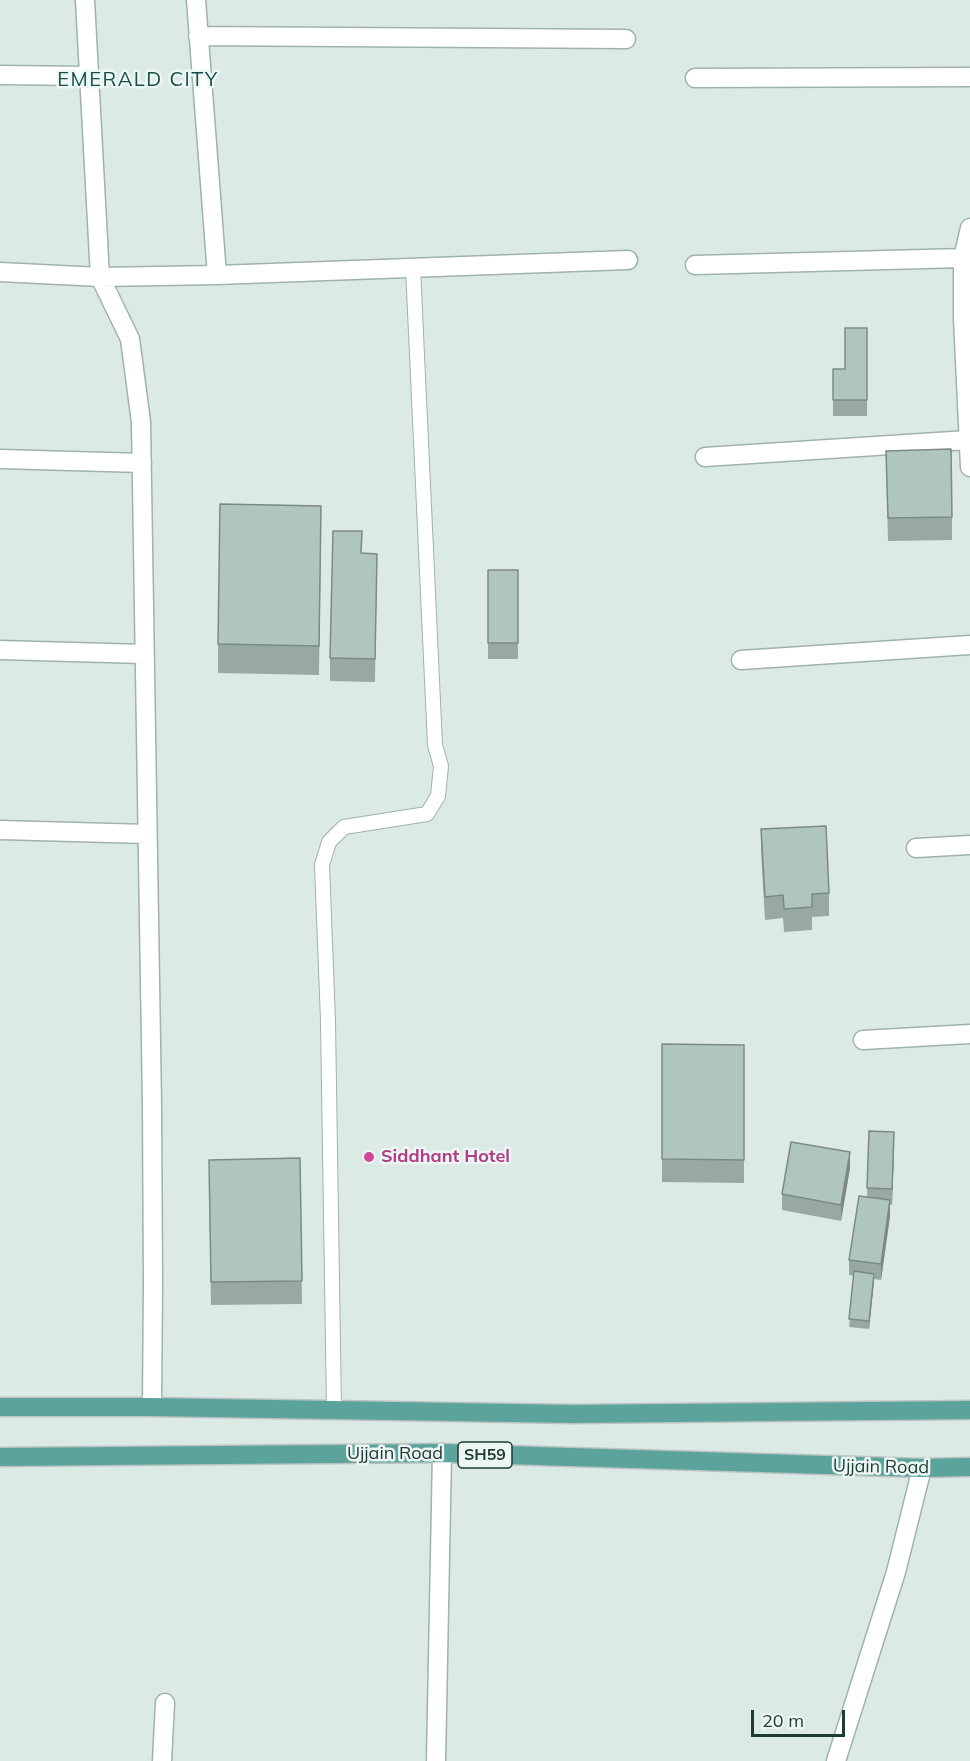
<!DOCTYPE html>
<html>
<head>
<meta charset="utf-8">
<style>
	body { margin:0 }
	#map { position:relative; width:970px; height:1761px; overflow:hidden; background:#dceae6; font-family:Mulish,sans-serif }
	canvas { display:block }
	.scale { position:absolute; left:751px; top:1710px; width:94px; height:27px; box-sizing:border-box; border:3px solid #1d3a36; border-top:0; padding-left:8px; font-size:18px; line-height:21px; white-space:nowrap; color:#1d3a36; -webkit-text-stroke:4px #ecf7f3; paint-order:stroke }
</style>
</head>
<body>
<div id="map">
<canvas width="970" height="1761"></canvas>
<div class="scale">20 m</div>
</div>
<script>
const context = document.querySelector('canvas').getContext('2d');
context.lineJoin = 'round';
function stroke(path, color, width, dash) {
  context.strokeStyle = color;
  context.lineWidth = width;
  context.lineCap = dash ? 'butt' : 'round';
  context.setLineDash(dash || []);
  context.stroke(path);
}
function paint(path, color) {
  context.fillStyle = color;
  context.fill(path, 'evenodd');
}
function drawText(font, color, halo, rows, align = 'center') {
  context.font = font + ' Mulish,sans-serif';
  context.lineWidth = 5;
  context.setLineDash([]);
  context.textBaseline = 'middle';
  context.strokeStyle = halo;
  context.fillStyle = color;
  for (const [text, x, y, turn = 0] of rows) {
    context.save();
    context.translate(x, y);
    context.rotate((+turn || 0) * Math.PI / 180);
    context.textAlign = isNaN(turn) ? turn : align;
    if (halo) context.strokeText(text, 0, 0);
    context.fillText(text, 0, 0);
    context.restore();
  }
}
const service = new Path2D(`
	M334 1411 328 1021 322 865 329 842 344 827 427 814 438 796 441 766 435 745 413 268`);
const minor = new Path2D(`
	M196 0 217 275
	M198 36 626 39
	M0 75 90 76
	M695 78 970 77
	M970 228 963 258V318L970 467
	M695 265 963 258
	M0 272 100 277 85 0
	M705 457 968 440
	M0 459 142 463
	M0 650 144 654
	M741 660 970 645
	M0 830 147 834
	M916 848 970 845
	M863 1040 970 1034
	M152 1407 153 1283 152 1105 141 422 130 339 100 277 217 275 628 260
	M162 1761 165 1703
	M436 1761 442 1453
	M836 1761 896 1572 922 1468`);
const primary = new Path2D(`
	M0 1407H152L573 1414 970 1410
	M0 1457 442 1453 922 1468 970 1467`);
stroke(service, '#9fb2ae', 16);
stroke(minor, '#9fb2ae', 21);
stroke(primary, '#bbc4c3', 21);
stroke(service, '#fff', 14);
stroke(minor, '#fff', 18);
stroke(primary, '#5ca49b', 18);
paint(new Path2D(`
	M867 328V416H833V369H845Z
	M886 451 952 517V540L888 541Z
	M321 535 319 675 218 673V644Z
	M362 553 377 554 375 682 330 681V658Z
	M488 570H518V659H488Z
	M761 829 829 893V916L812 917V930L784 932 783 918 765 920 761 852Z
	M662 1044 744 1045V1183L662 1182Z
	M869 1131 894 1148 892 1205H890V1216L881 1280 874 1279 869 1329 849 1327 854 1276 849 1275V1260L867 1197Z
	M300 1158 302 1304 211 1305 209 1183Z
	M850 1168 841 1221 782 1210V1194Z`), '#98a9a4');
paint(new Path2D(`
	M894 1132V1148L892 1205V1189Z
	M850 1152V1168L841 1221V1205Z
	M890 1200V1216L881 1280V1264Z
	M874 1274V1282L869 1329V1321Z`), '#7c8a86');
const building = new Path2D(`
	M845 328H867V400H833V369H845Z
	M951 449 952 517 888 518 886 451Z
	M220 504 321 506 319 646 218 644Z
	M333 531H362L361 553 377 554 375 659 330 658Z
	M488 570H518V643H488Z
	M826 826 829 893 812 894V907L784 909 783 895 765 897 761 829Z
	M662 1044 744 1045V1160L662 1159Z
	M869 1131 894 1132 892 1189 867 1188Z
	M791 1142 850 1152 841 1205 782 1194Z
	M300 1158 302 1281 211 1282 209 1160Z
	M859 1196 890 1200 881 1264 849 1260Z
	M854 1271 874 1274 869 1321 849 1319Z`);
paint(building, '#b1c5bf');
stroke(building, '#7c8a86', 1.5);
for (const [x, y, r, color] of [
	[369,1157,6,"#d1479c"]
]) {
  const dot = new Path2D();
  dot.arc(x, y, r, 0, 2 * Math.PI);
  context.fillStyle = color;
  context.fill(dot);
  stroke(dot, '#ecf7f3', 2);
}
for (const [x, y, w] of [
	[485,1455,54]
]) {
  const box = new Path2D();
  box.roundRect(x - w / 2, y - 13, w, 26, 4.5);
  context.fillStyle = '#ecf7f3';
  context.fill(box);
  stroke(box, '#1d3a36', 1.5);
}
drawText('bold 16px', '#1d3a36', null, [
	["SH59",485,1455]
]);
drawText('bold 18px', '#b23c85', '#ecf7f3', [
	["Siddhant Hotel",381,1157]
], 'left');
drawText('18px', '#1d3a36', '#ecf7f3', [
	["Ujjain Road",395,1454],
	["Ujjain Road",881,1467,1]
]);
context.letterSpacing = '1.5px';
drawText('20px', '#174e47', '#ecf7f3', [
	["EMERALD CITY",138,80]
]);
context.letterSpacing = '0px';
</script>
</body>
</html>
